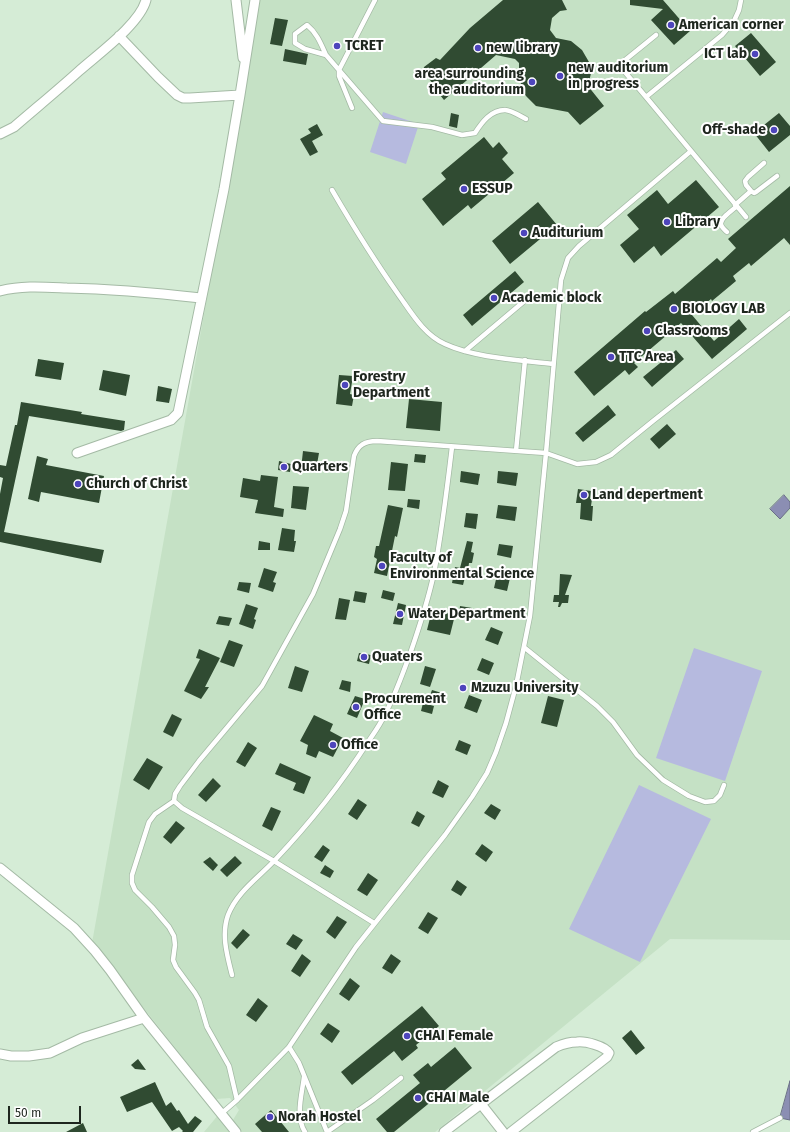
<!DOCTYPE html>
<html>
<head>
<meta charset="utf-8">
<style>
	body { margin:0 }
	#map { position:relative; width:790px; height:1132px; overflow:hidden; background:#d5ecd6; font-family:"Fira Sans",sans-serif }
	canvas { display:block }
	.scale { position:absolute; left:8px; top:1106px; width:73px; height:18px; box-sizing:border-box; border:2px solid #1e261e; border-top:0; padding-left:5px; font-size:12px; line-height:14px; white-space:nowrap; color:#1e261e; -webkit-text-stroke:3px #fff; paint-order:stroke }
</style>
</head>
<body>
<div id="map">
<canvas width="790" height="1132"></canvas>
<div class="scale">50 m</div>
</div>
<script>
const context = document.querySelector('canvas').getContext('2d');
context.lineJoin = 'round';
function paint(path, color) {
  context.fillStyle = color;
  context.fill(path, 'evenodd');
}
function stroke(path, color, width, dash) {
  context.strokeStyle = color;
  context.lineWidth = width;
  context.lineCap = dash ? 'butt' : 'round';
  context.setLineDash(dash || []);
  context.stroke(path);
}
function drawText(font, color, halo, rows, align = 'center') {
  context.font = font + ' "Fira Sans",sans-serif';
  context.lineWidth = 4;
  context.setLineDash([]);
  context.textBaseline = 'middle';
  context.strokeStyle = halo;
  context.fillStyle = color;
  for (const [text, x, y, turn = 0] of rows) {
    context.save();
    context.translate(x, y);
    context.rotate((+turn || 0) * Math.PI / 180);
    context.textAlign = isNaN(turn) ? turn : align;
    if (halo) context.strokeText(text, 0, 0);
    context.fillText(text, 0, 0);
    context.restore();
  }
}
paint(new Path2D(`
	M260 0H790V940L670 939 435 1132H242L233 1120 239 1110 230 1098 216 1099 92 943Z
	M219 1114 232 1132H204Z`), '#c5e1c5');
paint(new Path2D(`
	M383 112 419 124 406 164 370 152Z
	M694 648 762 671 725 781 656 758Z
	M639 785 711 819 640 962 569 929Z`), '#b6badf');
const water = new Path2D(`
	M784 495 790 502V508L780 519 770 509Z
	M790 1081V1120L780 1118Z`);
paint(water, '#8b8eb3');
stroke(water, '#6a6f86', 1);
paint(new Path2D(`
	M503 0H562L567 10 560 11 552 18 550 30 556 38 571 41 582 50 589 62 592 69 588 86 604 106 580 125 568 112 536 106 526 96 522 89 519 75V63L515 59 496 55 444 100 432 85 433 84 423 71 424 67 436 58 440 60 470 28Z
	M630 0H663L690 31 674 45 651 20 663 9 630 5Z
	M275 18 288 20 282 46 270 44Z
	M751 33 776 62 760 76 735 46Z
	M285 49 308 54 306 65 283 61Z
	M451 113 459 115 457 128 449 126Z
	M779 113 790 126V135L769 152 754 133Z
	M317 124 323 135 312 141 318 152 310 156 300 139 311 133 308 129Z
	M484 137 493 148 499 142 508 153 502 159 514 173 471 209 468 205 443 226 422 199 446 179 441 173Z
	M696 180 719 207 661 256 654 246 634 263 620 245 639 229 627 215 657 190 668 204Z
	M790 186V245L784 238 751 266 749 263 733 276 736 281 712 301 711 299 692 315 714 341 739 319 747 329 712 359 681 323 634 363 638 367 629 375 625 370 594 396 574 372 645 311 646 312 673 291 675 294 717 258 721 262 736 248 728 239Z
	M538 202 557 225 510 264 492 241Z
	M515 271 524 282 472 326 463 315Z
	M676 350 684 359 652 387 643 377Z
	M38 359 64 363 61 380 35 376Z
	M103 370 130 375 126 396 99 390Z
	M339 375 353 376 350 394 354 395 352 406 336 404Z
	M158 386 172 389 169 403 156 401Z
	M409 399 442 402 440 431 406 428Z
	M21 402 82 412 81 414 125 421 124 430 121 431 29 416 4 532 104 550 101 563 0 542V494L3 478 0 477V465L6 466 15 425H17Z
	M608 405 616 415 583 442 575 433Z
	M667 424 676 434 659 449 650 439Z
	M303 451 319 453 316 470 301 469Z
	M415 454 426 455 425 463 414 462Z
	M37 456 48 459 46 465 104 476 99 503 41 492 39 502 28 499Z
	M279 461 291 464 290 472 278 470Z
	M391 462 408 464 405 491 388 490Z
	M461 471 480 474 478 485 460 482Z
	M498 471 518 473 516 486 497 483Z
	M261 475 278 477 274 507 284 509 283 517 255 513 258 500 240 497 243 478 260 481Z
	M293 486 309 487 306 510 291 508Z
	M578 489 591 491 590 499H592L591 506H593L592 521 580 519 581 503H576Z
	M408 499 420 500 419 509 407 507Z
	M388 505 403 508 397 537 395 536 387 576 374 573 377 559 374 557 376 546H379Z
	M498 505 517 507 515 521 496 518Z
	M466 513 478 514 476 529 464 527Z
	M282 528 295 530 294 541H296L294 552 278 550Z
	M259 541 270 543V550H258Z
	M467 541 473 542 471 552 474 553 472 563H469L467 578 465 577 463 585 452 583 455 567 460 568Z
	M499 544 513 546 511 558 497 555Z
	M264 568 277 572 273 582 276 583 273 592 258 587Z
	M560 574 572 575 565 595H569L568 603H562L560 607H558L559 602H553L554 595H559Z
	M497 575 510 578 507 591 494 588Z
	M239 582 251 583 249 593 237 590Z
	M383 590 395 593 393 601 381 598Z
	M355 591 367 593 365 603 353 601Z
	M339 598 350 600 346 620 335 619Z
	M398 603 406 605 402 625 393 624Z
	M246 604 258 608 254 619 256 620 253 629 239 624Z
	M460 606 472 608 470 617 459 615Z
	M432 610 455 615 450 635 427 630Z
	M219 616 232 618 229 626 216 624Z
	M491 627 503 632 498 645 485 640Z
	M229 640 243 645 234 667 220 662Z
	M199 649 220 658 205 687H209L201 699 184 691 200 659 196 658Z
	M379 651 390 654 387 663 377 660Z
	M359 653 371 655 369 664 357 661Z
	M482 658 494 663 489 675 477 670Z
	M295 666 309 671 302 692 288 688Z
	M425 666 436 669 430 687 420 684Z
	M342 680 351 682 350 692 339 689Z
	M432 690 445 694 442 702 429 698Z
	M469 695 482 700 477 713 464 708Z
	M355 696 365 699 357 718 347 714Z
	M548 696 564 700 557 727 541 723Z
	M423 703 434 706 432 714 421 711Z
	M172 714 182 719 173 737 163 732Z
	M314 715 333 724 330 731 343 738 333 757 319 751 316 758 306 754 308 745 300 741Z
	M459 740 471 745 467 755 455 750Z
	M248 742 257 748 245 767 236 762Z
	M147 758 163 767 149 790 133 780Z
	M280 763 311 777 304 794 293 790 296 783 275 774Z
	M213 778 221 786 206 802 198 795Z
	M438 780 449 786 443 798 432 793Z
	M358 799 367 805 357 820 348 814Z
	M491 804 501 810 495 820 484 813Z
	M271 807 281 811 272 831 262 826Z
	M417 811 425 816 419 827 411 823Z
	M176 821 185 828 171 844 163 837Z
	M482 844 493 852 486 862 475 854Z
	M323 845 330 850 322 862 314 857Z
	M235 856 242 863 227 877 220 870Z
	M210 857 218 865 213 871 203 862Z
	M325 865 334 871 330 878 320 873Z
	M368 873 378 880 367 896 357 890Z
	M457 880 467 887 461 896 451 890Z
	M428 912 438 918 428 934 418 928Z
	M337 916 347 922 335 939 326 932Z
	M243 929 250 935 237 949 231 943Z
	M293 934 303 940 296 950 286 944Z
	M302 954 311 961 300 977 291 971Z
	M391 954 401 961 392 974 382 968Z
	M350 978 360 986 349 1001 339 994Z
	M258 998 268 1006 256 1022 246 1015Z
	M422 1006 439 1026 416 1045 418 1048 402 1061 394 1051 352 1085 341 1072Z
	M328 1023 340 1031 332 1043 320 1034Z
	M631 1030 645 1048 636 1055 622 1038Z
	M455 1047 472 1068 394 1132H387L376 1119 420 1083 413 1075 428 1063 431 1067Z
	M138 1059 146 1070 135 1069 131 1065Z
	M155 1082 166 1106 171 1102 177 1111 179 1110 188 1124 195 1116 202 1121 193 1132H182L183 1131 179 1127 172 1131 152 1102 127 1112 120 1097Z
	M271 1110 289 1132H262L255 1124Z
	M83 1123 87 1132H66Z`), '#304b32');
const lane = new Path2D(`
	M741 0 739 10 734 21 722 35 646 97 746 217
	M326 55C321 44 317 33 307 25L295 34V43L305 49 326 55 383 121 432 127 462 135 475 133C482 122 491 110 505 110 511 110 520 116 526 119
	M646 97 619 65 656 35
	M352 108 339 76V70L375 0
	M332 190C353 226 374 260 398 294 411 312 424 335 445 344 475 358 521 360 553 364
	M751 191 754 193 756 192 777 176
	M735 205 751 191 746 185 745 181 748 177 764 163
	M727 232C725 230 721 227 721 224 720 218 733 210 737 206
	M465 351 528 298
	M516 451 525 360
	M525 648 597 706 613 722 637 755 663 780 689 796 705 802 714 801 720 795 724 785
	M174 801 155 814 149 822 132 875V883L135 890 152 907 169 927 174 936 175 945 173 960 176 967 195 993 199 1000 207 1027 229 1066 237 1100
	M374 923 274 861 182 808 174 801 175 794 180 786 199 761 262 686 313 594 340 529 346 511 354 456C358 445 365 441 377 441L546 453 577 464 596 462 611 455 653 421 790 313
	M232 975C227 955 221 935 228 915 237 892 258 878 275 860 309 824 341 784 368 742 374 733 380 725 384 716 395 696 402 675 410 654 419 628 428 601 434 573 442 531 447 489 452 447
	M289 1047 299 1063 327 1132 373 1100 401 1078
	M304 1077C302 1094 295 1116 305 1132
	M222 1113 237 1100 289 1047 356 947 445 835 472 797 487 773 496 752 506 723 516 686 530 616 546 453 561 280 568 258 579 246 691 151
	M753 1132 780 1118`);
const street = new Path2D(`
	M236 0 243 58
	M119 36 158 77 177 95 183 98H190L240 95
	M0 134 14 127C36 108 58 90 79 71 98 54 140 24 146 0
	M0 291C22 285 45 287 67 288 112 289 156 293 201 298
	M77 453 171 420 178 413 224 189 240 95 255 0
	M0 868 74 928 95 951 110 970 144 1018 236 1132
	M0 1054 11 1056H29L50 1053 82 1038 144 1018
	M481 1104 503 1132
	M444 1132 556 1047C563 1044 569 1042 577 1042 585 1041 605 1046 609 1053L607 1057 511 1132`);
stroke(lane, '#a4baa5', 6);
stroke(street, '#a4baa5', 11);
stroke(lane, '#fff', 4.5);
stroke(street, '#fff', 9);
for (const [x, y, r, color] of [
	[671,25,4,"#4e45bc"],
	[337,46,4,"#4e45bc"],
	[478,48,4,"#4e45bc"],
	[755,54,4,"#4e45bc"],
	[560,76,4,"#4e45bc"],
	[532,82,4,"#4e45bc"],
	[774,130,4,"#4e45bc"],
	[464,189,4,"#4e45bc"],
	[667,222,4,"#4e45bc"],
	[524,233,4,"#4e45bc"],
	[494,298,4,"#4e45bc"],
	[674,309,4,"#4e45bc"],
	[647,331,4,"#4e45bc"],
	[611,357,4,"#4e45bc"],
	[345,385,4,"#4e45bc"],
	[284,467,4,"#4e45bc"],
	[78,484,4,"#4e45bc"],
	[584,495,4,"#4e45bc"],
	[382,566,4,"#4e45bc"],
	[400,614,4,"#4e45bc"],
	[364,657,4,"#4e45bc"],
	[463,688,4,"#4e45bc"],
	[356,707,4,"#4e45bc"],
	[333,745,4,"#4e45bc"],
	[407,1036,4,"#4e45bc"],
	[418,1098,4,"#4e45bc"],
	[270,1117,4,"#4e45bc"]
]) {
  const dot = new Path2D();
  dot.arc(x, y, r, 0, 2 * Math.PI);
  context.fillStyle = color;
  context.fill(dot);
  stroke(dot, '#fff', 1.5);
}
drawText('bold 14px', '#1e261e', '#fff', [
	["American corner",679,25],
	["TCRET",345,46],
	["new library",486,48],
	["ICT lab",747,54,"right"],
	["new auditorium",568,68],
	["in progress",568,84],
	["area surrounding",524,74,"right"],
	["the auditorium",524,90,"right"],
	["Off-shade",766,130,"right"],
	["ESSUP",472,189],
	["Library",675,222],
	["Auditurium",532,233],
	["Academic block",502,298],
	["BIOLOGY LAB",682,309],
	["Classrooms",655,331],
	["TTC Area",619,357],
	["Forestry",353,377],
	["Department",353,393],
	["Quarters",292,467],
	["Church of Christ",86,484],
	["Land depertment",592,495],
	["Faculty of",390,558],
	["Environmental Science",390,574],
	["Water Department",408,614],
	["Quaters",372,657],
	["Mzuzu University",471,688],
	["Procurement",364,699],
	["Office",364,715],
	["Office",341,745],
	["CHAI Female",415,1036],
	["CHAI Male",426,1098],
	["Norah Hostel",278,1117]
], 'left');
</script>
</body>
</html>
